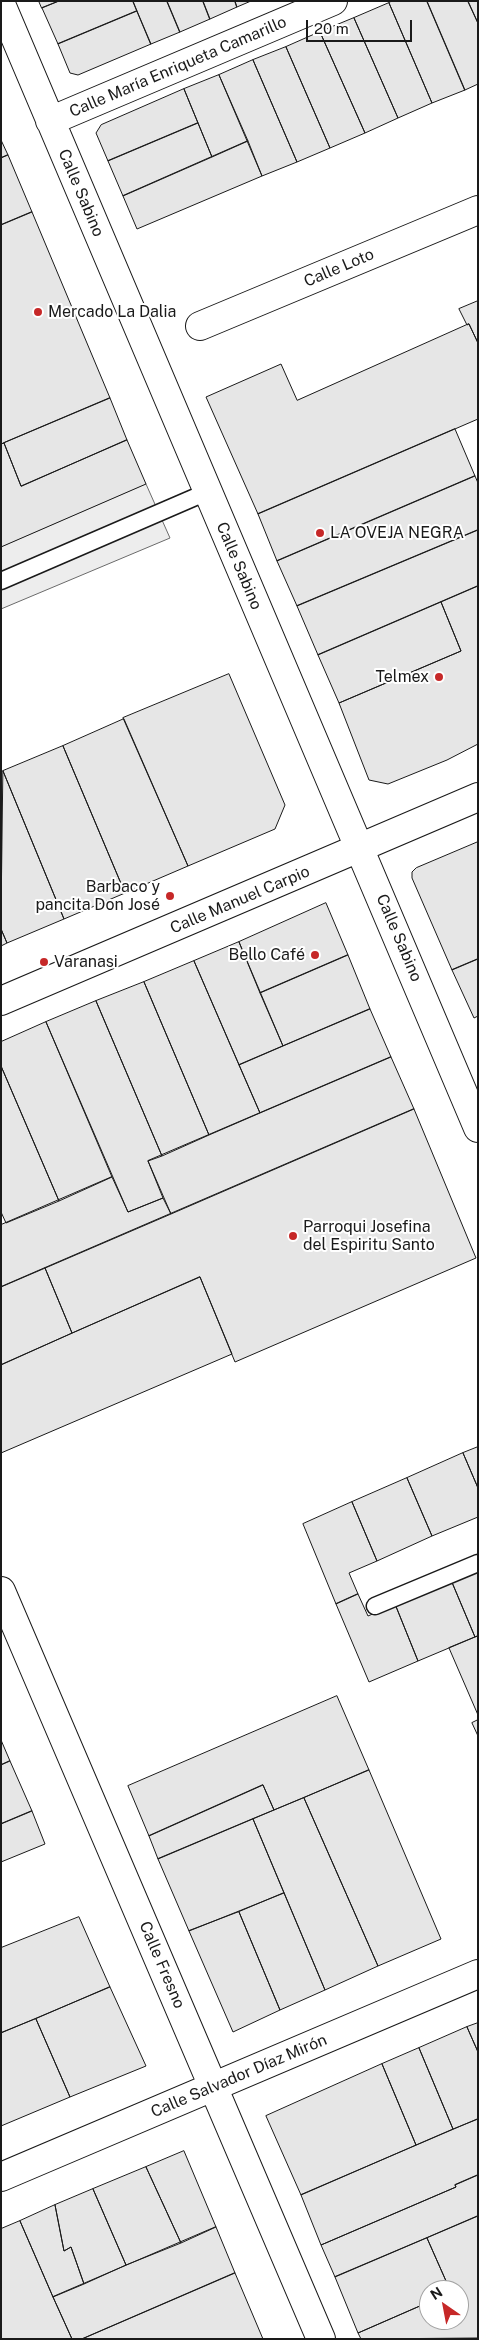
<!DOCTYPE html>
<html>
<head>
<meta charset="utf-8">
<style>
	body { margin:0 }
	#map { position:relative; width:479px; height:2340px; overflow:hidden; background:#fff; font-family:"Public Sans",sans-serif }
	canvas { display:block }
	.frame { position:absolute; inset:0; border:2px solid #1a1a1a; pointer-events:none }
	.north { position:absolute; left:419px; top:2280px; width:50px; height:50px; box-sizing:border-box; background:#fff; border:1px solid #a3a3a3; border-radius:50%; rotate:327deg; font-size:14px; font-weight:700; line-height:20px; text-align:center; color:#1a1a1a }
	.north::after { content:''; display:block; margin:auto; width:18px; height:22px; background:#c62828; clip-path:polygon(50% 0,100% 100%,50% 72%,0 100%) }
	.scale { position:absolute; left:306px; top:20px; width:106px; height:22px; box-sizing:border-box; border:2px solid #1a1a1a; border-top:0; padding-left:6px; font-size:15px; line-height:18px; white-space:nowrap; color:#1a1a1a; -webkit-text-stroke:4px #fff; paint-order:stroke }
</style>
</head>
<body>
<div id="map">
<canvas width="479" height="2340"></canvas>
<div class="frame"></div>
<div class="north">N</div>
<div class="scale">20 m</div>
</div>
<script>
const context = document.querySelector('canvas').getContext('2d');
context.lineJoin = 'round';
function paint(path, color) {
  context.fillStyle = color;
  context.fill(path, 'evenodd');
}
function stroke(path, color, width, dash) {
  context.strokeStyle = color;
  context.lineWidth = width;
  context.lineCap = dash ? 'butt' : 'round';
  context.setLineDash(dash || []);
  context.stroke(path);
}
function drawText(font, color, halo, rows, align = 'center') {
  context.font = font + ' "Public Sans",sans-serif';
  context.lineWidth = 4;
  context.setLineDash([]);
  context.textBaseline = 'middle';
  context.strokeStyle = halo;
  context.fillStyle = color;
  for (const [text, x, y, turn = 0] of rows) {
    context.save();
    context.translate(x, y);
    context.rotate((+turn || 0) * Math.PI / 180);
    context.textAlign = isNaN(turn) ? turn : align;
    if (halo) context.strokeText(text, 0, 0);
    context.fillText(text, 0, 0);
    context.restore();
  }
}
const parking = new Path2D(`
	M146 484 170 538 1 609V547Z`);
paint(parking, '#ededed');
stroke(parking, '#6a6a6a', 1);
const building = new Path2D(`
	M39 1H59L42 8Z
	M59 1H133L137 11 58 44 42 8Z
	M133 1H167L180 32 151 44Z
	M167 1H203L210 19 180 32Z
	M203 1H235L237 7 210 19Z
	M235 1H251L237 7Z
	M392 1H427L465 90 432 103 389 3Z
	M427 1H468L478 23V84L465 90Z
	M468 1H478V23Z
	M389 3 432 103 398 118 354 18Z
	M137 11 151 44 78 75 70 73 58 44Z
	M354 18 398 118 365 133 320 32Z
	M320 32 365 133 330 148 286 47Z
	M286 47 330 148 297 162 253 60Z
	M253 60 297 162 262 176 219 75Z
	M219 75 248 141 212 157 184 89Z
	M184 89 198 123 108 161 96 133 101 125Z
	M198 123 212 157 123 196 108 161Z
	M1 140 8 155 1 158Z
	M248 141 262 176 137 229 123 196Z
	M8 155 32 212 1 225V158Z
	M32 212 110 398 1 444V225Z
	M478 301V343L469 324 467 325 459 309Z
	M469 324 478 343V419L258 514 206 397 281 364 297 400Z
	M110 398 127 440 21 486 4 443Z
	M455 429 475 476 277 561 258 514Z
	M127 440 146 484 1 547V444L4 443 21 486Z
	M475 476 478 483V530L297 606 277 561Z
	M478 530V586L318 655 297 606Z
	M478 586V744L447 760 388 784 369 780 339 703 461 651 441 602Z
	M441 602 461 651 339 703 318 655Z
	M229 674 285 805 275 829 188 866 123 718Z
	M124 719 188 866 125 893 63 746Z
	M63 746 125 893 64 919 3 771Z
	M3 771 64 919 7 943 1 929Z
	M478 842V959L452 970 412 878V872L416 868Z
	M326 903 348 955 260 993 239 942Z
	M1 929 7 943 1 946Z
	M239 942 283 1046 239 1065 194 961Z
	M348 955 370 1009 283 1046 260 993Z
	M478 959V1016L474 1018 452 970Z
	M194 961 260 1113 209 1135 144 982Z
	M144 982 209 1135 162 1156 96 1001Z
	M96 1001 162 1156 148 1161 163 1198 128 1212 46 1022Z
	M370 1009 391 1057 260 1113 239 1065Z
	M46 1022 112 1177 59 1201 1 1066V1042Z
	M391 1057 414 1109 171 1214 148 1161Z
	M1 1066 59 1201 6 1223 1 1212Z
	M414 1109 476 1258 235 1362 200 1277 72 1333 45 1268Z
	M112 1177 128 1212 163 1198 171 1214 1 1287V1225Z
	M45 1268 72 1333 1 1365V1287Z
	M200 1277 232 1354 1 1453V1365Z
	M478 1447V1488L463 1453Z
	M463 1453 478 1488V1517L432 1536 407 1478Z
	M407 1478 432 1536 377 1561 352 1502Z
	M352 1502 377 1561 349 1573 358 1594 336 1604 303 1524Z
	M478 1569V1636L475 1637 451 1580Z
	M451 1580 475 1637 418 1661 395 1604Z
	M358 1594 368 1616 395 1604 418 1661 369 1682 336 1604Z
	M478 1636V1715L449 1648Z
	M337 1696 369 1770 274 1810 263 1785 149 1836 128 1786Z
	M478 1720V1736L472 1723Z
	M1 1740 10 1761 1 1765Z
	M10 1761 32 1811 1 1824V1765Z
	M369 1770 441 1939 378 1966 304 1798Z
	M263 1785 274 1810 158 1859 149 1836Z
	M304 1798 378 1966 325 1990 253 1819Z
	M32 1811 45 1844 1 1862V1824Z
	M253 1819 284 1893 189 1931 158 1859Z
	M284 1893 325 1990 280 2010 239 1912Z
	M239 1912 280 2010 233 2032 189 1931Z
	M79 1917 110 1987 1 2033V1948Z
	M110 1987 146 2066 70 2097 36 2019Z
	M36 2019 70 2097 1 2126V2033Z
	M478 2023V2052L467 2027Z
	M467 2027 478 2052V2119L453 2129 419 2048Z
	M419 2048 453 2129 416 2145 382 2064Z
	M382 2064 416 2145 301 2195 266 2116Z
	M478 2119V2175L455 2185 456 2187 321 2245 301 2195Z
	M184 2151 216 2227 181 2243 146 2167Z
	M146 2167 181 2243 126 2265 93 2189Z
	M478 2175V2216L335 2277 321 2245 456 2187 455 2185Z
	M93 2189 126 2265 84 2284 71 2247 64 2251 55 2205Z
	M55 2205 64 2251 71 2247 84 2284 53 2297 20 2221Z
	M478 2216V2338L361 2339 358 2333 429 2302V2320H459V2290H450L427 2238Z
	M20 2221 53 2297 72 2339H1V2229Z
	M216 2227 235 2273 82 2339H72L53 2297Z
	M427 2238 450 2290H429V2302L358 2333 335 2277Z
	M235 2273 263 2339H82Z`);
paint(building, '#e6e6e6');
stroke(building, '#1a1a1a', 1);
const lane = new Path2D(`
	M1 581 207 492
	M375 1606 478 1563`);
const street = new Path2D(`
	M1 4 478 1128
	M50 121 333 1
	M200 326 478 210
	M1 1001 478 797
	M1 1591 321 2339
	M1 2177 478 1974`);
stroke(lane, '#1a1a1a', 19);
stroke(street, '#1a1a1a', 30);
stroke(lane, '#fff', 16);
stroke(street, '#fff', 28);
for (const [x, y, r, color] of [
	[38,312,5,"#c62828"],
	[320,533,5,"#c62828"],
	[439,677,5,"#c62828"],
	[170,896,5,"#c62828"],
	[315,955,5,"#c62828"],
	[44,962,5,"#c62828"],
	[293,1236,5,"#c62828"]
]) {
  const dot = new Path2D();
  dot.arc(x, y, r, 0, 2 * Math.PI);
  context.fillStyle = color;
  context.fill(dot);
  stroke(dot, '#fff', 2);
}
drawText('16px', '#1a1a1a', '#fff', [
	["Calle María Enriqueta Camarillo",178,67,-23],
	["Calle Sabino",81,193,67],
	["Calle Loto",339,268,-23],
	["Calle Sabino",239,566,67],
	["Calle Manuel Carpio",240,900,-23],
	["Calle Sabino",399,938,67],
	["Calle Fresno",162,1965,67],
	["Calle Salvador Díaz Mirón",239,2076,-23]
]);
drawText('16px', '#1a1a1a', '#fff', [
	["Mercado La Dalia",48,312],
	["LA OVEJA NEGRA",330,533],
	["Telmex",429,677,"right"],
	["Barbaco y",160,887,"right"],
	["pancita Don José",160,905,"right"],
	["Bello Café",305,955,"right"],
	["Varanasi",54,962],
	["Parroqui Josefina",303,1227],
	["del Espiritu Santo",303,1245]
], 'left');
</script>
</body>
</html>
